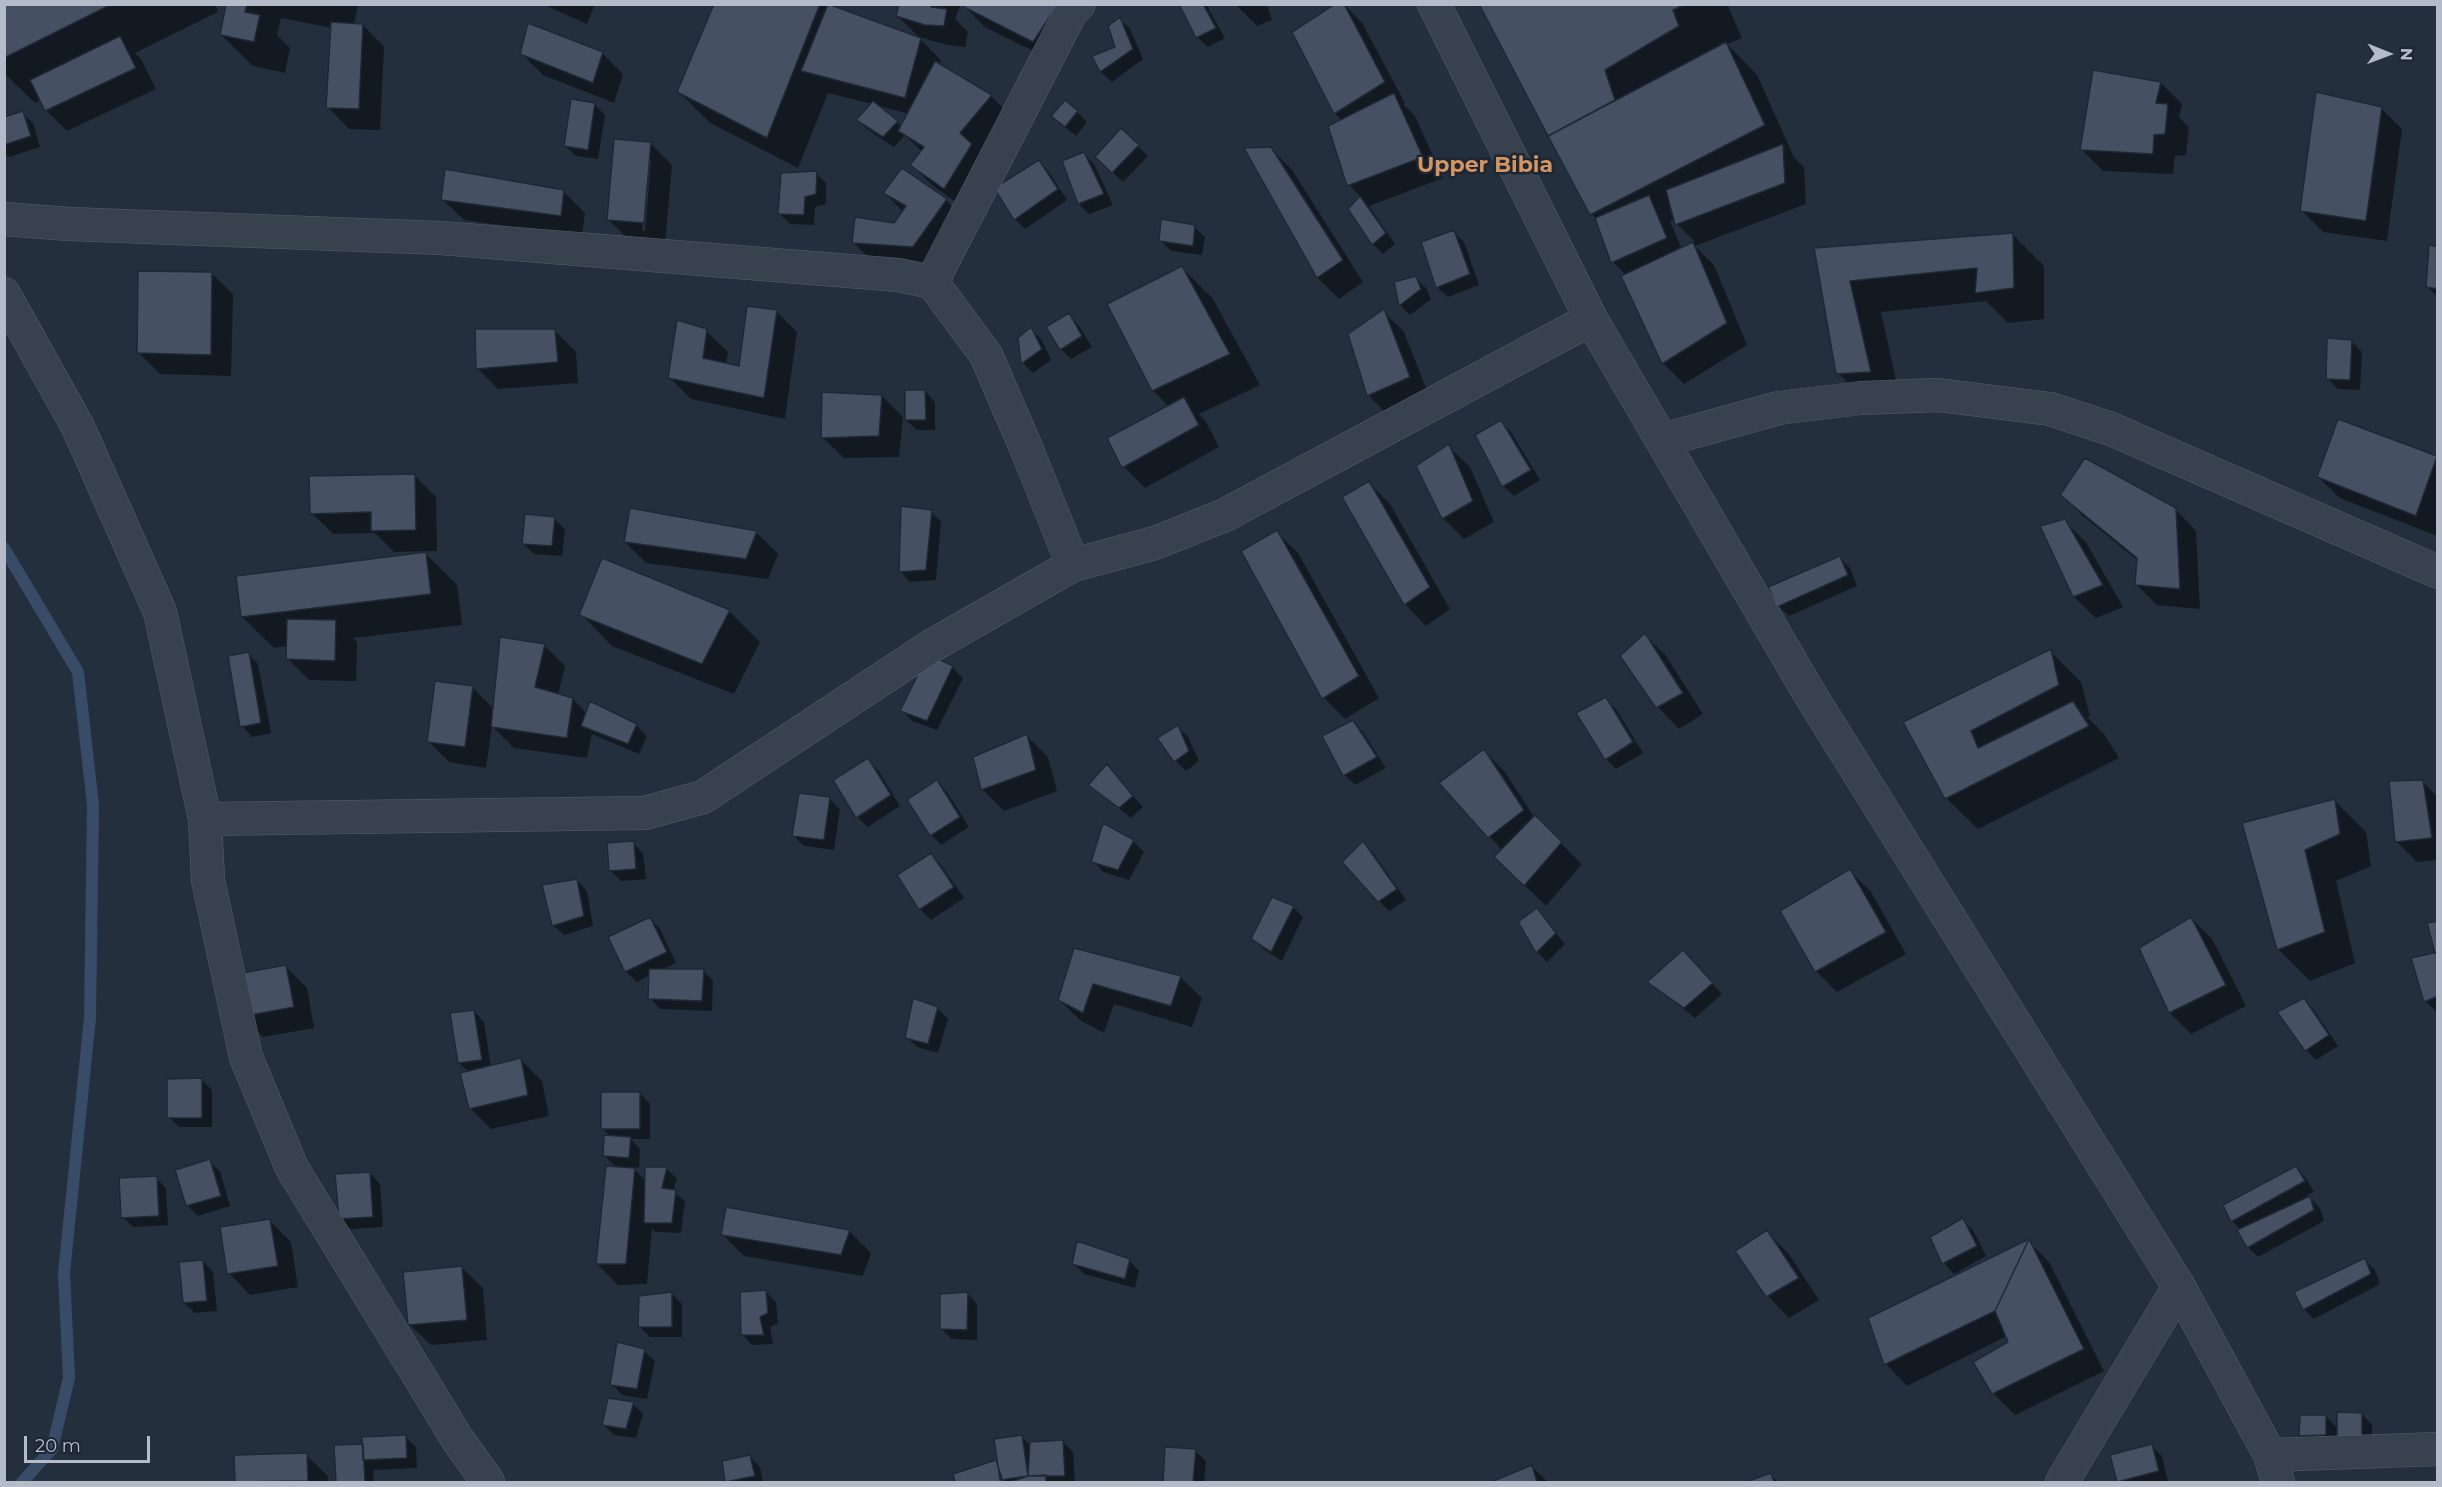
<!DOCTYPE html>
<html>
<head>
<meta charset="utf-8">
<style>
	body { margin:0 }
	#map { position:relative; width:2442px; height:1487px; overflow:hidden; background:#242f3e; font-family:Montserrat,sans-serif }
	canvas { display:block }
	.frame { position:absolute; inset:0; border:6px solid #b4bcc9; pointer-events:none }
	.north { position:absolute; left:2358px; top:24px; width:60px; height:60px; -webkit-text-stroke:4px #1d2633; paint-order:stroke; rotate:91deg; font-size:16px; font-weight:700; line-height:24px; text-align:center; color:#b4bcc9 }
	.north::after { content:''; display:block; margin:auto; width:21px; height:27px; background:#b4bcc9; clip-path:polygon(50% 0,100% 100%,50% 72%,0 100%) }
	.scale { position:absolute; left:24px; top:1436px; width:126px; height:27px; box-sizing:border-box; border:3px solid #b4bcc9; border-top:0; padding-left:8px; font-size:18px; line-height:21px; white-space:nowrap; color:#b4bcc9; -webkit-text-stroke:4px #1d2633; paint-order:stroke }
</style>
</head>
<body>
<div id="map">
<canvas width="2442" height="1487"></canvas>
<div class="frame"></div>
<div class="north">N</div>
<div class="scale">20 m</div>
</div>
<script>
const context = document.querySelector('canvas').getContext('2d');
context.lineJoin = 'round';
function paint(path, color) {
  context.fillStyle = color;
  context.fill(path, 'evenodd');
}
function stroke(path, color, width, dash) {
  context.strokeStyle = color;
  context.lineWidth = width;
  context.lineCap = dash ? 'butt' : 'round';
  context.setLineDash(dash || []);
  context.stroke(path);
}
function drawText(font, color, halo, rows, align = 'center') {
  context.font = font + ' Montserrat,sans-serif';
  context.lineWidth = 5;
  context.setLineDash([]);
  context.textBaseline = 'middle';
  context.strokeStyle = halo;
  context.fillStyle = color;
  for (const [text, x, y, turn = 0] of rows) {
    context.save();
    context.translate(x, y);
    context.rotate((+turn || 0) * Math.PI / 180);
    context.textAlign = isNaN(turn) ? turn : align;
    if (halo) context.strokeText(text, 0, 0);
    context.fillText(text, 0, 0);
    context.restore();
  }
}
paint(new Path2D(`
	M4 4H215L218 12 135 53 141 59 156 89 67 131 46 110 41 100 35 103 4 73Z
	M227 4H358L354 25H363L384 47 380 130 349 129 328 107 332 28 281 18 277 35 290 48 285 73 253 66 221 35Z
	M542 4H595L587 24Z
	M715 4H832L836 9 920 39 941 60 940 65 991 96 1012 117 966 209 933 186 912 165 922 152 905 135 894 147 868 130 858 120 872 104 828 93 798 168 710 123 678 91ZM876 105 909 114 902 127Z
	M900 4H961L955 19 968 32 965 47 947 45 919 37 897 16Z
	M1180 4H1206L1225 38 1208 47 1197 37Z
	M1235 4H1267L1272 20 1257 26Z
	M1344 4 1362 23 1405 103 1403 104 1415 116 1443 178 1369 206 1395 244 1383 254 1373 244 1350 209 1361 197 1349 185 1342 121 1335 113 1294 33Z
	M1481 4H1727L1742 38 1727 44 1757 75 1794 157 1804 167 1806 204 1695 246 1714 265 1747 345 1684 384 1663 363 1626 275 1613 262 1597 220 1592 214ZM1675 219 1677 224 1695 242 1682 249 1670 221Z
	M1093 5 1055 62 985 27 964 6Z
	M1120 19 1130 29 1143 59 1112 82 1101 72 1094 57 1116 48Z
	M602 53 623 74 614 103 543 75 522 54Z
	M2095 71 2161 83 2182 104 2179 117 2189 127 2186 155 2175 156 2173 174 2103 171 2082 150Z
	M594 104 605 115 598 159 576 156 565 146Z
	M2381 108 2402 129 2387 241 2323 232 2301 210Z
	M1077 112 1087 122 1076 136 1064 126Z
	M22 113 33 123 40 147 9 157 4 152V119Z
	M651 144 672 165 665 244 630 241 608 219ZM648 161H651L645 231H642Z
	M1138 146 1148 156 1123 182 1107 167Z
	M1270 148 1292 170 1363 282 1339 299 1318 278 1247 150Z
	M1084 154 1094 164 1113 205 1089 214 1079 204Z
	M1039 161 1049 172 1067 200 1025 229 1015 219Z
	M816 173 826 183V204L815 207 814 225 790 224 780 214Z
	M564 192 585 213 582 237 464 220 442 199Z
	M885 193 946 200 967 222 934 267 875 264 854 243 895 224 903 212Z
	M1194 227 1205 237 1202 255 1171 251 1161 241Z
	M1454 232 1464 242 1479 285 1448 297 1437 287Z
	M2013 235 2044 266V319L2008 323 1986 301 1881 312 1901 403 1869 404 1838 373 1816 249Z
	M2438 249V297L2427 287Z
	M1181 267 1213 299 1260 385 1199 414 1205 420 1219 447 1145 488 1124 467 1109 438 1169 407 1153 390Z
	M211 273 233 294 231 376 160 374 138 352Z
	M1416 278 1426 288 1431 299 1410 315 1400 305 1395 283Z
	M776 311 797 332 785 419 691 399 670 378 706 331 728 352 726 364 741 367Z
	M1383 311 1404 332 1430 398 1389 416 1368 395Z
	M1069 315 1079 326 1092 347 1071 359 1061 349Z
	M1031 329 1041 339 1051 360 1033 373 1023 363 1020 338Z
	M554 330 576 352 578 383 498 389 477 368Z
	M2351 341 2362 352 2360 390 2338 389 2328 379Z
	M925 391 935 402V430H917L906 420Z
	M882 396 903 417 899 457 844 458 822 437Z
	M1501 421 1511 432 1540 480 1514 496 1503 486Z
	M1448 446 1470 467 1494 522 1464 539 1443 518Z
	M2436 457 2437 536 2340 498 2318 477Z
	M415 476 436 497 437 551 394 552 375 533 333 534 312 513Z
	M1369 483 1390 504 1450 609 1426 626 1405 604 1344 498Z
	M2062 495 2175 509 2196 531 2200 609 2157 605 2136 584 2138 561 2083 516Z
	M632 510 757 533 778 554 768 579 646 563 625 542Z
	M931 512 941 522 936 580 910 582 900 571Z
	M554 519 565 529 562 556 534 554 523 543Z
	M2064 521 2086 542 2123 607 2096 618 2074 597 2042 527Z
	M1276 532 1298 553 1379 698 1345 719 1324 698 1243 552Z
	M426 554 457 585 462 625 353 638 357 642 356 681 309 680 288 659V646L274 648 242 617Z
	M1840 558 1850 568 1857 586 1789 616 1778 606Z
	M729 611 760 642 734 694 612 646 581 614Z
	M1645 635 1666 656 1703 714 1679 729 1658 707 1622 656Z
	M544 645 565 666 558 695 573 699 587 714 636 725 647 736 639 754 592 734 587 758 514 748 492 726 486 768 449 762 428 741 473 688 494 709Z
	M2050 651 2081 682 2090 716 2087 717 2104 734 2119 758 1978 829 1946 798 1905 723Z
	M248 654 258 664 271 733 252 737 242 726Z
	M929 656 952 667 963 678 937 730 912 721 902 710Z
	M1606 699 1616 709 1643 753 1616 769 1606 759Z
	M1353 722 1363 732 1386 768 1355 785 1345 775Z
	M1178 727 1188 737 1199 761 1186 771 1176 761Z
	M1027 736 1048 757 1057 791 1004 811 983 790 975 758Z
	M1484 751 1505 772 1534 817 1582 864 1546 906 1496 857 1502 850 1441 783Z
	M868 760 878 770 900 806 868 827 857 817Z
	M1107 766 1143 807 1131 818 1091 785Z
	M2422 781 2438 797V860L2417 862 2396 841Z
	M937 782 947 792 969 827 941 845 931 835Z
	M829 798 840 809 834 850 804 846 794 836Z
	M2334 800 2366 832 2371 866 2336 881 2355 963 2310 981 2278 949 2244 824Z
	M1133 841 1144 852 1129 880 1103 872 1093 861Z
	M633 843 643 853 646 879 621 881 611 871Z
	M1363 843 1373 853 1406 900 1389 911 1379 901Z
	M931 854 941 865 964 898 931 920 920 909 899 875Z
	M1850 871 1871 892 1906 954 1837 992 1816 971Z
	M577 880 587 891 593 926 564 935 553 925Z
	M1293 907 1303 917 1282 961 1263 949 1253 938Z
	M1537 910 1565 944 1547 962 1537 952Z
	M2191 918 2212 939 2246 1006 2191 1034 2170 1013 2141 948Z
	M650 919 660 929 676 963 660 971 703 970 713 981 712 1011 660 1009 650 998V975L637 982 626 972 610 938Z
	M1075 950 1180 977 1202 998 1192 1027 1114 1004 1104 1033 1081 1021 1059 1000Z
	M2438 954V1013L2425 1001Z
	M1693 963 1722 994 1695 1018 1650 982Z
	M286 967 307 988 314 1028 263 1037 241 1016Z
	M2304 999 2314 1010 2338 1046 2316 1060 2306 1050Z
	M938 1009 948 1019 938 1053 917 1047 907 1037Z
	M474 1011 484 1022 491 1067 521 1060 542 1081 549 1116 491 1129 470 1108 469 1072 459 1063Z
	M202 1080 212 1090V1127H179L169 1117Z
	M640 1093 650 1104V1139H631L640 1149 639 1168 632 1167 646 1181 666 1168 677 1179 673 1191 685 1201 681 1233 656 1232 652 1229 647 1284 618 1285 597 1264 617 1168 605 1156 611 1137 603 1129Z
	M209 1161 220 1171 230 1206 198 1216 187 1205Z
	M2296 1168 2306 1178 2314 1192 2307 1195 2320 1208 2324 1221 2258 1257 2248 1247 2241 1230 2232 1221Z
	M370 1173 380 1184 383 1227 351 1229 340 1219Z
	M156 1178 166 1188 168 1225 133 1227 123 1217Z
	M727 1208 850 1232 871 1253 863 1276 744 1256 723 1235Z
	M269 1220 291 1242 298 1287 250 1295 229 1273Z
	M1962 1220 1973 1230 1986 1256 1954 1274 1944 1263 1932 1237Z
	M1767 1232 1788 1253 1819 1300 1789 1318 1768 1296 1737 1252Z
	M2028 1241 2049 1262 2104 1371 2015 1415 1994 1394 1976 1362 2010 1342 2007 1336 1907 1386 1886 1364 1870 1319Z
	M1129 1260 1139 1271 1135 1288 1084 1274 1073 1263Z
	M2365 1260 2375 1270 2380 1284 2314 1319 2304 1309Z
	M203 1261 213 1272 217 1311 195 1313 184 1303Z
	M461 1267 483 1288 487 1340 431 1345 409 1324Z
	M765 1291 776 1302 778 1323 770 1327 773 1344 752 1345 742 1334Z
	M967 1293 977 1304V1340L952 1339 941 1329Z
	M672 1294 682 1304V1337H650L640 1327Z
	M644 1351 655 1361 647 1399 622 1395 612 1384Z
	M633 1404 643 1414 636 1438 614 1435 604 1425Z
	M2362 1414 2372 1425V1448L2349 1447 2336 1435V1444L2311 1445 2301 1435 2326 1416 2338 1429Z
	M405 1437 416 1447 417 1468 373 1470 374 1482H338L336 1447 364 1446Z
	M1022 1437 1031 1446 1062 1441 1073 1452 1075 1482H957L954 1475 998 1461Z
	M2152 1446 2162 1456 2168 1481 2119 1482 2118 1481Z
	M1167 1449 1195 1451 1206 1461 1204 1482H1164Z
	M306 1455 328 1476V1482H236L235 1456Z
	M750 1457 760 1467 763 1482H728Z
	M1532 1467 1548 1482H1494Z
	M1771 1475 1778 1482H1750Z`), '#0007');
stroke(new Path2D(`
	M4 548 78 672 93 805 90 1018 64 1273 69 1378 52 1449 22 1482`), '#394c67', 12);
const building = new Path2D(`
	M4 4H112L4 58Z
	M226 4H247L245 12 260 15 254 42 220 35Z
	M714 4H820L767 138 677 92Z
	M828 4 921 38 905 98 801 71Z
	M899 4H932L931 7 947 9 944 26 925 25 896 16Z
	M963 4H1058L1033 42 962 6Z
	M1179 4H1203L1216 28 1196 38Z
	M1335 4H1344L1385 82 1334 114 1292 32Z
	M1479 4H1686L1673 10 1679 26 1605 70 1615 100 1548 136Z
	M1120 17 1133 49 1100 72 1092 56 1115 47 1108 26Z
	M331 22 363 24 359 109 326 108Z
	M528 23 603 52 593 83 520 54Z
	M120 36 136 68 45 111 30 80Z
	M1726 42 1765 125 1590 215 1548 136Z
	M935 61 992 95 960 133 972 144 944 189 910 165 924 147 898 131Z
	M2093 70 2161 82 2156 103 2168 104 2165 134 2154 135 2153 154 2080 150Z
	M2316 92 2382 107 2366 221 2300 211Z
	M1394 93 1423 157 1347 186 1328 126Z
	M571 99 595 103 588 150 564 146Z
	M1065 100 1078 111 1065 127 1051 116Z
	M873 101 898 121 883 137 856 120Z
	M23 111 31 136 4 145V117Z
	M1121 128 1139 145 1112 173 1095 157Z
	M614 139 651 142 644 223 607 220Z
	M1783 144 1785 183 1675 225 1666 190Z
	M1271 147 1343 260 1317 278 1244 148Z
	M1084 152 1104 194 1078 204 1062 161Z
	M1039 160 1058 189 1014 220 994 188Z
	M902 168 947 199 913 247 852 243 855 217 894 223 906 206 883 193Z
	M445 169 564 190 561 216 441 200Z
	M817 171 816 194 805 197 804 215 778 214 781 173Z
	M1649 195 1667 238 1611 263 1595 218Z
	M1360 196 1386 233 1372 245 1348 209Z
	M1161 219 1195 225 1193 246 1159 241Z
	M1454 230 1470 274 1436 288 1421 242Z
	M2013 233 2014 288 1975 293 1977 268 1850 281 1871 372 1836 374 1814 248Z
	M1693 242 1727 323 1662 364 1621 276Z
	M2429 245 2438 247V289L2426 287Z
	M1182 266 1230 354 1152 391 1107 304Z
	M138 271 212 272 211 355 137 353Z
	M1416 276 1421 289 1399 306 1394 282Z
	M747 306 777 310 764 398 668 378 677 320 707 329 703 358 739 366Z
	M1384 309 1410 377 1367 396 1348 334Z
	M1069 313 1082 336 1060 350 1046 327Z
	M1031 327 1042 349 1021 364 1018 338Z
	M475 329H555L558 362 476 369Z
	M2327 338 2352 340 2350 380 2326 379Z
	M905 390H925L926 420H905Z
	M822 392 882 395 879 436 821 438Z
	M1184 397 1199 425 1122 468 1107 438Z
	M2338 419 2437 456 2416 516 2317 477Z
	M1501 420 1531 470 1502 487 1475 435Z
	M1449 444 1473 501 1442 519 1416 466Z
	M2085 458 2176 508 2180 589 2135 585 2137 558 2060 495Z
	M415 474 416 530 371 531V512L310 514 309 476Z
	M1369 481 1430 587 1404 605 1342 497Z
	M901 506 932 510 926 570 899 572Z
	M630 508 757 531 746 559 624 542Z
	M525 514 555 517 552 546 522 544Z
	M2065 519 2103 585 2073 597 2040 526Z
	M1277 530 1359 676 1322 699 1241 551Z
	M426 552 431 594 241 617 236 576Z
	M1840 556 1848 575 1777 607 1768 587Z
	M602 558 730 610 702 664 579 615Z
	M287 619 336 620 335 661 286 659Z
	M1645 633 1683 693 1656 708 1620 656Z
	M500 637 545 644 535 687 573 698 567 738 491 727Z
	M2051 649 2059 685 1971 731 1978 748 2073 701 2089 726 1945 799 1903 722Z
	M249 652 261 723 240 727 228 656Z
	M928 654 953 666 927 721 900 711Z
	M435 681 473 686 465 747 427 742Z
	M1606 697 1633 742 1605 760 1576 713Z
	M590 701 637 724 628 744 581 726Z
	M1353 720 1377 757 1343 776 1322 736Z
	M1178 725 1189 751 1174 762 1157 738Z
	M1027 734 1036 770 981 790 973 757Z
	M1484 749 1524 810 1488 838 1439 783Z
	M868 758 891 795 856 818 833 780Z
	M1107 764 1133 796 1119 808 1088 785Z
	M937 780 960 817 930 836 907 800Z
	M2423 780 2432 838 2395 842 2389 781Z
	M799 793 830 797 824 840 792 836Z
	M2335 799 2340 834 2305 850 2325 932 2277 950 2242 823Z
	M1535 815 1562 842 1524 886 1494 857Z
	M1103 823 1134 840 1118 870 1091 862Z
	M634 841 636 869 609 871 607 843Z
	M1363 841 1397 889 1378 902 1342 862Z
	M931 853 954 887 919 910 897 875Z
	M1850 869 1886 932 1815 972 1780 911Z
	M577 879 584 916 552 926 542 885Z
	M1272 897 1294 906 1271 952 1251 939Z
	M1537 908 1556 933 1536 953 1518 922Z
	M650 917 667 952 625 972 608 937Z
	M2191 917 2226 985 2169 1013 2139 948Z
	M2438 921V952L2435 953 2427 923Z
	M1074 948 1181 976 1171 1006 1093 984 1083 1013 1058 1000Z
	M1683 950 1713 983 1684 1008 1647 982Z
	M2438 952V996L2424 1002 2411 958Z
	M286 965 294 1007 240 1017 232 975Z
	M649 969H704L702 1001 648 999Z
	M913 998 938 1007 928 1044 905 1038Z
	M2304 998 2329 1035 2305 1051 2277 1012Z
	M474 1010 482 1060 458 1063 450 1013Z
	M521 1058 528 1095 469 1109 460 1073Z
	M202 1078V1118H167V1079Z
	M601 1092H640V1129H601Z
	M604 1135 631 1137 629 1158 603 1156Z
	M210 1159 221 1196 186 1206 175 1170Z
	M606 1166 635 1168 626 1264H596Z
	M2296 1166 2305 1181 2231 1222 2223 1205Z
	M645 1167H667L662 1188 676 1190 672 1223H644Z
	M370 1172 373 1217 339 1219 335 1174Z
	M157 1176 159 1216 121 1218 119 1178Z
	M2310 1196 2314 1210 2247 1248 2237 1230Z
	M726 1207 850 1230 841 1255 721 1235Z
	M1963 1218 1977 1246 1942 1264 1930 1237Z
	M270 1219 278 1266 227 1274 220 1227Z
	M1767 1230 1799 1278 1766 1297 1735 1251Z
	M2029 1239 1995 1311 1884 1365 1868 1318Z
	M2029 1239 2084 1349 1992 1394 1973 1362 2008 1342 1995 1311Z
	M1077 1241 1130 1259 1125 1279 1072 1264Z
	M2365 1258 2371 1274 2303 1310 2294 1292Z
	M203 1260 207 1301 183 1303 179 1262Z
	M462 1266 467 1320 408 1325 403 1272Z
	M766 1290 768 1313 760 1317 764 1335H741L740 1292Z
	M672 1292V1327H638L639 1296Z
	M968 1292 967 1330 940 1329V1294Z
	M617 1342 645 1349 637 1389 610 1385Z
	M608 1398 634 1402 626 1429 602 1425Z
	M2337 1412 2362 1413V1438H2337Z
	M2300 1415H2326V1435L2299 1436Z
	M406 1435 407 1458 363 1460 362 1437Z
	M1022 1435 1028 1476 1000 1480 994 1439Z
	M1063 1440 1065 1476H1028L1030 1442Z
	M363 1444 365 1482H336L334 1445Z
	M2152 1444 2159 1471 2117 1482 2110 1455Z
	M1165 1447 1196 1449 1193 1482H1163Z
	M307 1453 308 1481 235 1482 234 1455Z
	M750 1455 755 1476 725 1482 722 1461Z
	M996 1460 1003 1482H955L953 1474Z
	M1532 1465 1537 1482H1491Z
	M1771 1473 1774 1482H1746Z
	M1046 1475V1482H1010L1028 1476Z`);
paint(building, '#455162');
stroke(building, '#1f2835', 1.5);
const minor = new Path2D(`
	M1434 4 1591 319 1811 696 2179 1287 2270 1455 2278 1482
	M4 219 69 224 441 238 898 275 932 282 986 355 1027 450 1073 565
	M932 282 1071 12 1079 4
	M4 294 78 427 160 612 205 819 208 880 246 1057 292 1168 458 1440 488 1482
	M1663 440 1779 408 1861 398 1938 395 2050 409 2111 429 2438 572
	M205 819 645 813 703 797 933 645 1073 565 1155 543 1225 515 1591 319
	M2270 1455 2438 1449
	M2062 1482 2179 1287`);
stroke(minor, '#565f6c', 34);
stroke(minor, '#38414e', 33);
drawText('bold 22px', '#d59563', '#1d2633', [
	["Upper Bibia",1485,166]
]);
</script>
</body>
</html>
